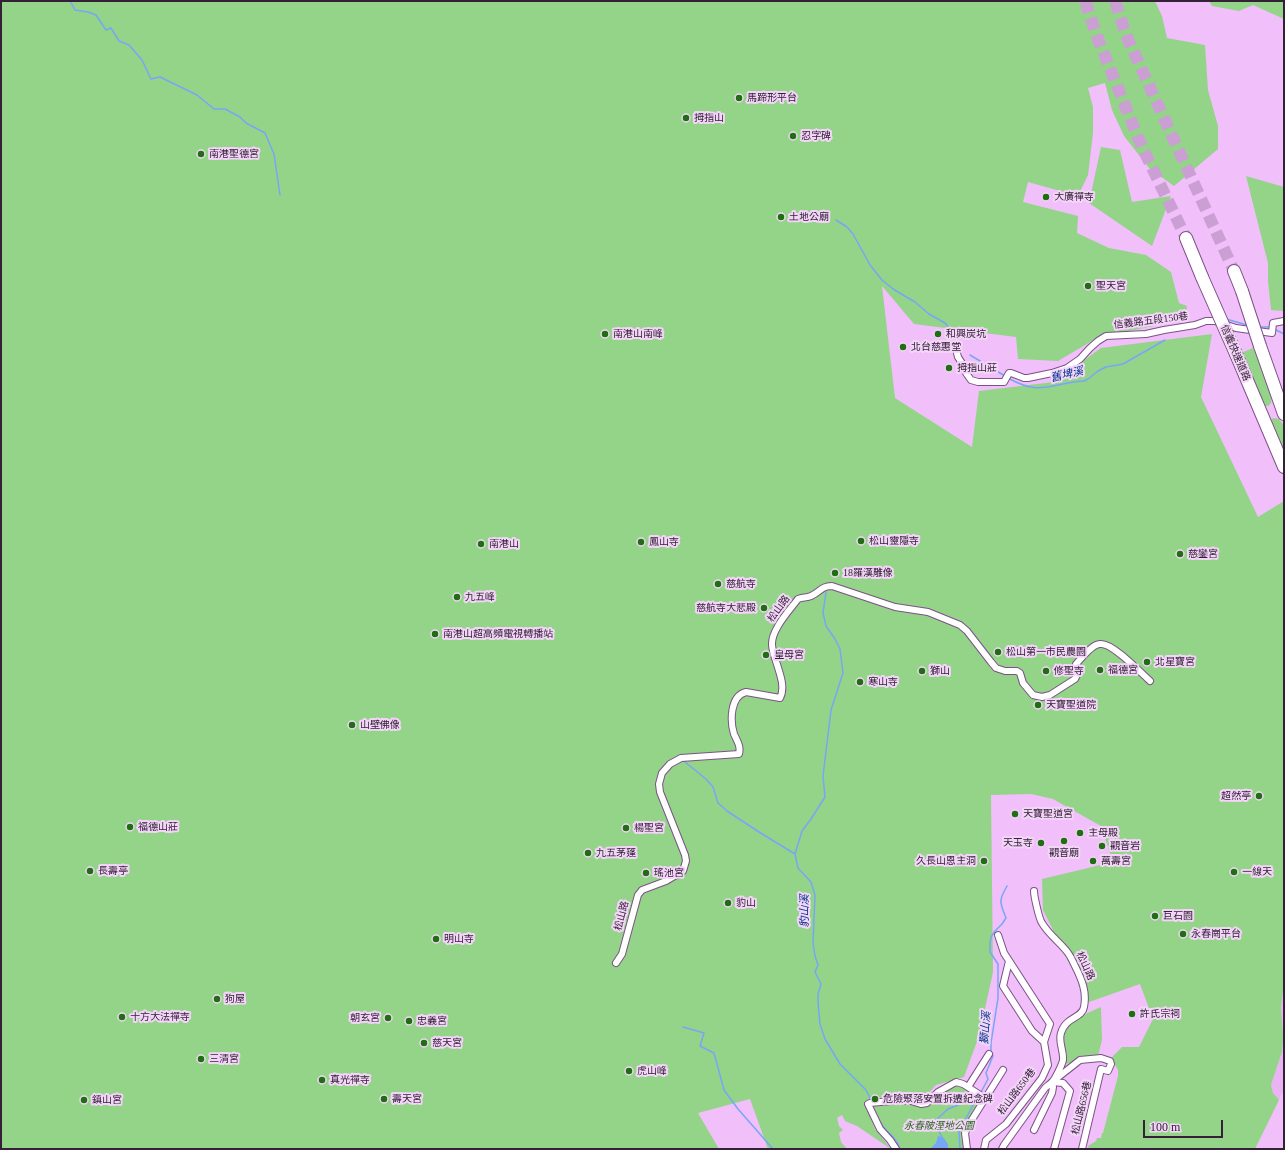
<!DOCTYPE html>
<html>
<head>
<meta charset="utf-8">
<style>
	body { margin:0 }
	#map { position:relative; width:1285px; height:1150px; overflow:hidden; background:#f1bffa; font-family:"Times New Roman",serif }
	canvas { display:block }
	.frame { position:absolute; inset:0; border:2px solid #342137; pointer-events:none }
	.scale { position:absolute; left:1143px; top:1120px; width:80px; height:18px; box-sizing:border-box; border:2px solid #342137; border-top:0; padding-left:5px; font-size:12px; line-height:14px; white-space:nowrap; color:#342137; -webkit-text-stroke:3px #f3d5f8; paint-order:stroke }
</style>
</head>
<body>
<div id="map">
<canvas width="1285" height="1150"></canvas>
<div class="frame"></div>
<div class="scale">100 m</div>
</div>
<script>
const context = document.querySelector('canvas').getContext('2d');
context.lineJoin = 'round';
function paint(path, color) {
  context.fillStyle = color;
  context.fill(path, 'evenodd');
}
function stroke(path, color, width, dash) {
  context.strokeStyle = color;
  context.lineWidth = width;
  context.lineCap = dash ? 'butt' : 'round';
  context.setLineDash(dash || []);
  context.stroke(path);
}
function drawText(font, color, halo, rows, align = 'center') {
  context.font = font + ' "Times New Roman","Noto Sans TC",serif';
  context.lineWidth = 4;
  context.setLineDash([]);
  context.textBaseline = 'middle';
  context.strokeStyle = halo;
  context.fillStyle = color;
  for (const [text, x, y, turn = 0] of rows) {
    context.save();
    context.translate(x, y);
    context.rotate((+turn || 0) * Math.PI / 180);
    context.textAlign = isNaN(turn) ? turn : align;
    if (halo) context.strokeText(text, 0, 0);
    context.fillText(text, 0, 0);
    context.restore();
  }
}
paint(new Path2D(`
	M1284 983V1092L1281 1094 1279 1100 1273 1093 1271 1085 1282 1052V1026L1281 1008Z`), '#eab3f4');
paint(new Path2D(`
	M1 1H1155L1162 16 1167 38 1205 45 1208 90 1218 126V149L1174 186 1149 168 1124 136 1112 110 1105 83 1088 88 1093 107V133L1088 175 1078 196 1028 182 1023 202 1078 216 1077 233 1109 248 1146 255 1171 272 1179 303 1187 306 1185 319 1097 338 1058 361 1018 359 1016 337 914 324 882 286 895 398 972 447 979 391 1054 382 1101 348 1212 334 1201 397 1258 517 1284 501V983L1281 1008 1283 1036 1282 1052 1271 1085 1273 1093 1279 1100 1255 1149H1088L1089 1148 1088 1146 1096 1141 1097 1138H1101L1102 1133H1103L1118 1076V1070L1111 1058 1122 1047H1139L1153 1019 1140 984 1089 1002 1043 910 1042 879 1113 862 1101 826 1053 799 1031 794 991 795 993 972 979 1036 964 1077 936 1085 921 1101 900 1091 871 1101 867 1107 875 1129 891 1149 857 1126 845 1121 842 1115 837 1118 839 1126 843 1130 839 1133 841 1142 847 1149H768L750 1099 698 1113 719 1149H1Z
	M1209 1H1284V19L1253 5 1239 11 1212 6Z
	M1101 147 1120 150 1132 202 1171 196 1152 246 1089 203Z
	M1246 176 1284 187V311L1271 310 1268 281V263Z
	M1253 348C1259 360 1275 393 1271 403L1268 406H1263L1241 353Z
	M1273 418 1279 419 1284 426V459L1270 421Z
	M1101 1007 1102 1040 1098 1056C1086 1057 1075 1060 1064 1065 1065 1056 1062 1042 1064 1034 1067 1021 1090 1012 1101 1007Z
	M959 1085 981 1099 962 1132 963 1149H900L878 1120 872 1107 893 1101H903L922 1107 931 1105C939 1090 944 1090 959 1085Z`), '#93d489');
paint(new Path2D(`
	M938 1136 943 1137 948 1144V1149H931V1148L936 1143Z`), '#78a6f7');
stroke(new Path2D(`
	M70 1 75 10 88 12 96 15 106 30 111 28 119 41 129 45 142 60 151 79 160 77 197 95 214 109H225L240 117 246 123 265 133 274 154 280 195
	M836 220 847 227 853 234 870 265 882 280 893 289 915 302 929 314 945 323 955 336
	M1226 319 1247 325
	M1259 327H1271
	M1274 329 1284 334
	M970 355 1005 376
	M1008 378C1042 397 1050 383 1084 381L1088 379 1098 371 1106 367 1123 364 1165 340
	M826 592 823 613 826 626 835 639 840 649 843 673 831 710 823 776 825 797 811 819 802 831 795 854 798 868 811 882 815 895 813 943 815 956 818 965 815 972 821 984 818 994V1002L820 1024 825 1039 840 1064 866 1090 871 1100
	M685 762 706 779 713 787 718 803 727 811 759 832 795 854
	M683 1027 704 1033 700 1046 714 1053 724 1090 738 1109 773 1149
	M980 1094 988 1079 986 1073 993 1056 991 1051V1043L998 998V964L990 952V943L991 937 995 931 1002 924 1006 918C1000 902 998 902 1007 886
	M872 1104C875 1114 880 1124 887 1131 894 1138 897 1140 900 1149
	M942 1138 935 1121 948 1109 978 1097
	M960 1149 959 1131 977 1098`), '#78a6f7', 1.5);
stroke(new Path2D(`
	M1085 1 1098 39 1142 147 1186 238
	M1115 1 1126 35 1234 271`), '#cb9fd3', 12, [12, 6]);
const street = new Path2D(`
	M955 345 958 357 965 368 966 373 971 380 978 382H1004L1009 373H1011L1024 378H1028L1052 373 1067 368 1080 359 1090 348 1098 341 1106 336 1146 334 1164 330 1195 325 1206 321H1215L1236 328 1272 333 1273 323 1284 321
	M1009 961 1003 986 1032 1031 1044 1042
	M616 963 622 954 638 895 642 890 666 881 683 871 686 861 685 855 660 792 659 784 662 773 670 764 681 758 739 754C741 746 737 741 734 734 730 721 730 696 746 692L780 698C788 684 773 660 772 645 771 630 789 611 798 599 802 597 807 598 811 596 820 592 821 586 832 586L895 607 928 612 960 625 967 631 991 662 996 668 1005 671H1017L1020 673 1023 683 1033 695 1042 697 1050 695 1075 679 1078 673 1076 664C1081 659 1092 644 1100 644 1112 642 1140 672 1150 681
	M968 1087 989 1054
	M1034 1130 1052 1093 1053 1087 1052 1082
	M896 1149 890 1140 880 1129 868 1104 870 1103 901 1100 911 1101 921 1104 927 1103 938 1092 956 1082 963 1084 985 1098
	M967 1149 965 1133 968 1126 1003 1070
	M984 1149 986 1140 1006 1124 1042 1078 1048 1065 1044 1042 1050 1024 1004 953 998 935
	M1002 1149 1004 1145 1045 1088C1047 1086 1050 1084 1052 1082 1055 1079 1062 1065 1063 1060 1064 1051 1058 1042 1061 1033 1066 1016 1082 1019 1084 1007 1087 992 1082 980 1075 966 1073 962 1071 957 1068 953 1060 942 1049 935 1042 923 1039 919 1034 896 1034 891
	M1054 1149 1070 1091 1063 1083 1052 1082 1080 1060 1101 1058 1110 1061 1111 1064 1108 1071 1101 1069 1082 1149`);
const highway = new Path2D(`
	M1186 238 1202 277
	M1234 271 1242 291
	M1260 346 1284 414
	M1236 354 1284 467`);
stroke(street, '#7d5186', 8);
stroke(highway, '#7d5186', 14);
stroke(street, '#fff', 6);
stroke(highway, '#fff', 12);
const highwayBridge = new Path2D(`
	M1202 277 1236 354
	M1242 291 1260 346`);
stroke(highwayBridge, '#7d5186', 14, []);
stroke(highwayBridge, '#fff', 12);
for (const [x, y, r, color] of [
	[739,98,4,"#206e12"],
	[686,118,4,"#206e12"],
	[793,136,4,"#206e12"],
	[201,154,4,"#206e12"],
	[1046,197,4,"#206e12"],
	[781,217,4,"#206e12"],
	[1088,286,4,"#206e12"],
	[605,334,4,"#206e12"],
	[938,334,4,"#206e12"],
	[903,347,4,"#206e12"],
	[949,368,4,"#206e12"],
	[861,541,4,"#206e12"],
	[641,542,4,"#206e12"],
	[481,544,4,"#206e12"],
	[1180,554,4,"#206e12"],
	[835,573,4,"#206e12"],
	[718,584,4,"#206e12"],
	[457,597,4,"#206e12"],
	[764,608,4,"#206e12"],
	[435,634,4,"#206e12"],
	[998,652,4,"#206e12"],
	[766,655,4,"#206e12"],
	[1147,662,4,"#206e12"],
	[1100,670,4,"#206e12"],
	[922,671,4,"#206e12"],
	[1046,671,4,"#206e12"],
	[860,682,4,"#206e12"],
	[1038,705,4,"#206e12"],
	[352,725,4,"#206e12"],
	[1259,796,4,"#206e12"],
	[1015,814,4,"#206e12"],
	[130,827,4,"#206e12"],
	[626,828,4,"#206e12"],
	[1080,833,4,"#206e12"],
	[1064,841,4,"#206e12"],
	[1041,843,4,"#206e12"],
	[1102,846,4,"#206e12"],
	[588,853,4,"#206e12"],
	[984,861,4,"#206e12"],
	[1093,861,4,"#206e12"],
	[90,871,4,"#206e12"],
	[1234,872,4,"#206e12"],
	[646,873,4,"#206e12"],
	[728,903,4,"#206e12"],
	[1155,916,4,"#206e12"],
	[1183,934,4,"#206e12"],
	[436,939,4,"#206e12"],
	[217,999,4,"#206e12"],
	[1132,1014,4,"#206e12"],
	[122,1017,4,"#206e12"],
	[388,1018,4,"#206e12"],
	[409,1021,4,"#206e12"],
	[424,1043,4,"#206e12"],
	[201,1059,4,"#206e12"],
	[629,1071,4,"#206e12"],
	[322,1080,4,"#206e12"],
	[384,1099,4,"#206e12"],
	[875,1099,4,"#206e12"],
	[84,1100,4,"#206e12"]
]) {
  const dot = new Path2D();
  dot.arc(x, y, r, 0, 2 * Math.PI);
  context.fillStyle = color;
  context.fill(dot);
  stroke(dot, '#f3d5f8', 1.5);
}
drawText('10px', '#342137', '#f3d5f8', [
	["馬蹄形平台",747,98],
	["拇指山",694,118],
	["忍字碑",801,136],
	["南港聖德宮",209,154],
	["大廣禪寺",1054,197],
	["土地公廟",789,217],
	["聖天宮",1096,286],
	["南港山南峰",613,334],
	["和興炭坑",946,334],
	["北台慈惠堂",911,347],
	["拇指山莊",957,368],
	["松山靈隱寺",869,541],
	["鳳山寺",649,542],
	["南港山",489,544],
	["慈鑾宮",1188,554],
	["18羅漢雕像",843,573],
	["慈航寺",726,584],
	["九五峰",465,597],
	["慈航寺大悲殿",756,608,"right"],
	["南港山超高頻電視轉播站",443,634],
	["松山第一市民農園",1006,652],
	["皇母宮",774,655],
	["北星寶宮",1155,662],
	["福德宮",1108,670],
	["獅山",930,671],
	["修聖寺",1054,671],
	["寒山寺",868,682],
	["天寶聖道院",1046,705],
	["山壁佛像",360,725],
	["超然亭",1251,796,"right"],
	["天寶聖道宮",1023,814],
	["福德山莊",138,827],
	["楊聖宮",634,828],
	["主母殿",1088,833],
	["天玉寺",1033,843,"right"],
	["觀音岩",1110,846],
	["九五茅蓬",596,853],
	["觀音廟",1064,853,"center"],
	["久長山恩主洞",976,861,"right"],
	["萬壽宮",1101,861],
	["長壽亭",98,871],
	["一線天",1242,872],
	["瑤池宮",654,873],
	["豹山",736,903],
	["巨石園",1163,916],
	["永春崗平台",1191,934],
	["明山寺",444,939],
	["狗屋",225,999],
	["許氏宗祠",1140,1014],
	["十方大法禪寺",130,1017],
	["朝玄宮",380,1018,"right"],
	["忠義宮",417,1021],
	["慈天宮",432,1043],
	["三清宮",209,1059],
	["虎山峰",637,1071],
	["真光禪寺",330,1080],
	["壽天宮",392,1099],
	["危險聚落安置拆遷紀念碑",883,1099],
	["鎮山宮",92,1100]
], 'left');
drawText('10px', '#342137', '#f3d5f8', [
	["信義路五段150巷",1151,321,-7],
	["信義快速道路",1235,353,67],
	["松山路",779,609,-54],
	["松山路",622,916,-75],
	["松山路",1085,966,65],
	["松山路650巷",1017,1092,-53],
	["松山路656巷",1082,1108,-76]
]);
drawText('italic 10px', '#25661a', '#f3d5f8', [
	["永春陂溼地公園",939,1126]
]);
drawText('italic 11px', '#00348f', '#f3d5f8', [
	["舊埤溪",1067,375,-13],
	["豹山溪",805,911,-90],
	["獅山溪",986,1028,-85]
]);
</script>
</body>
</html>
